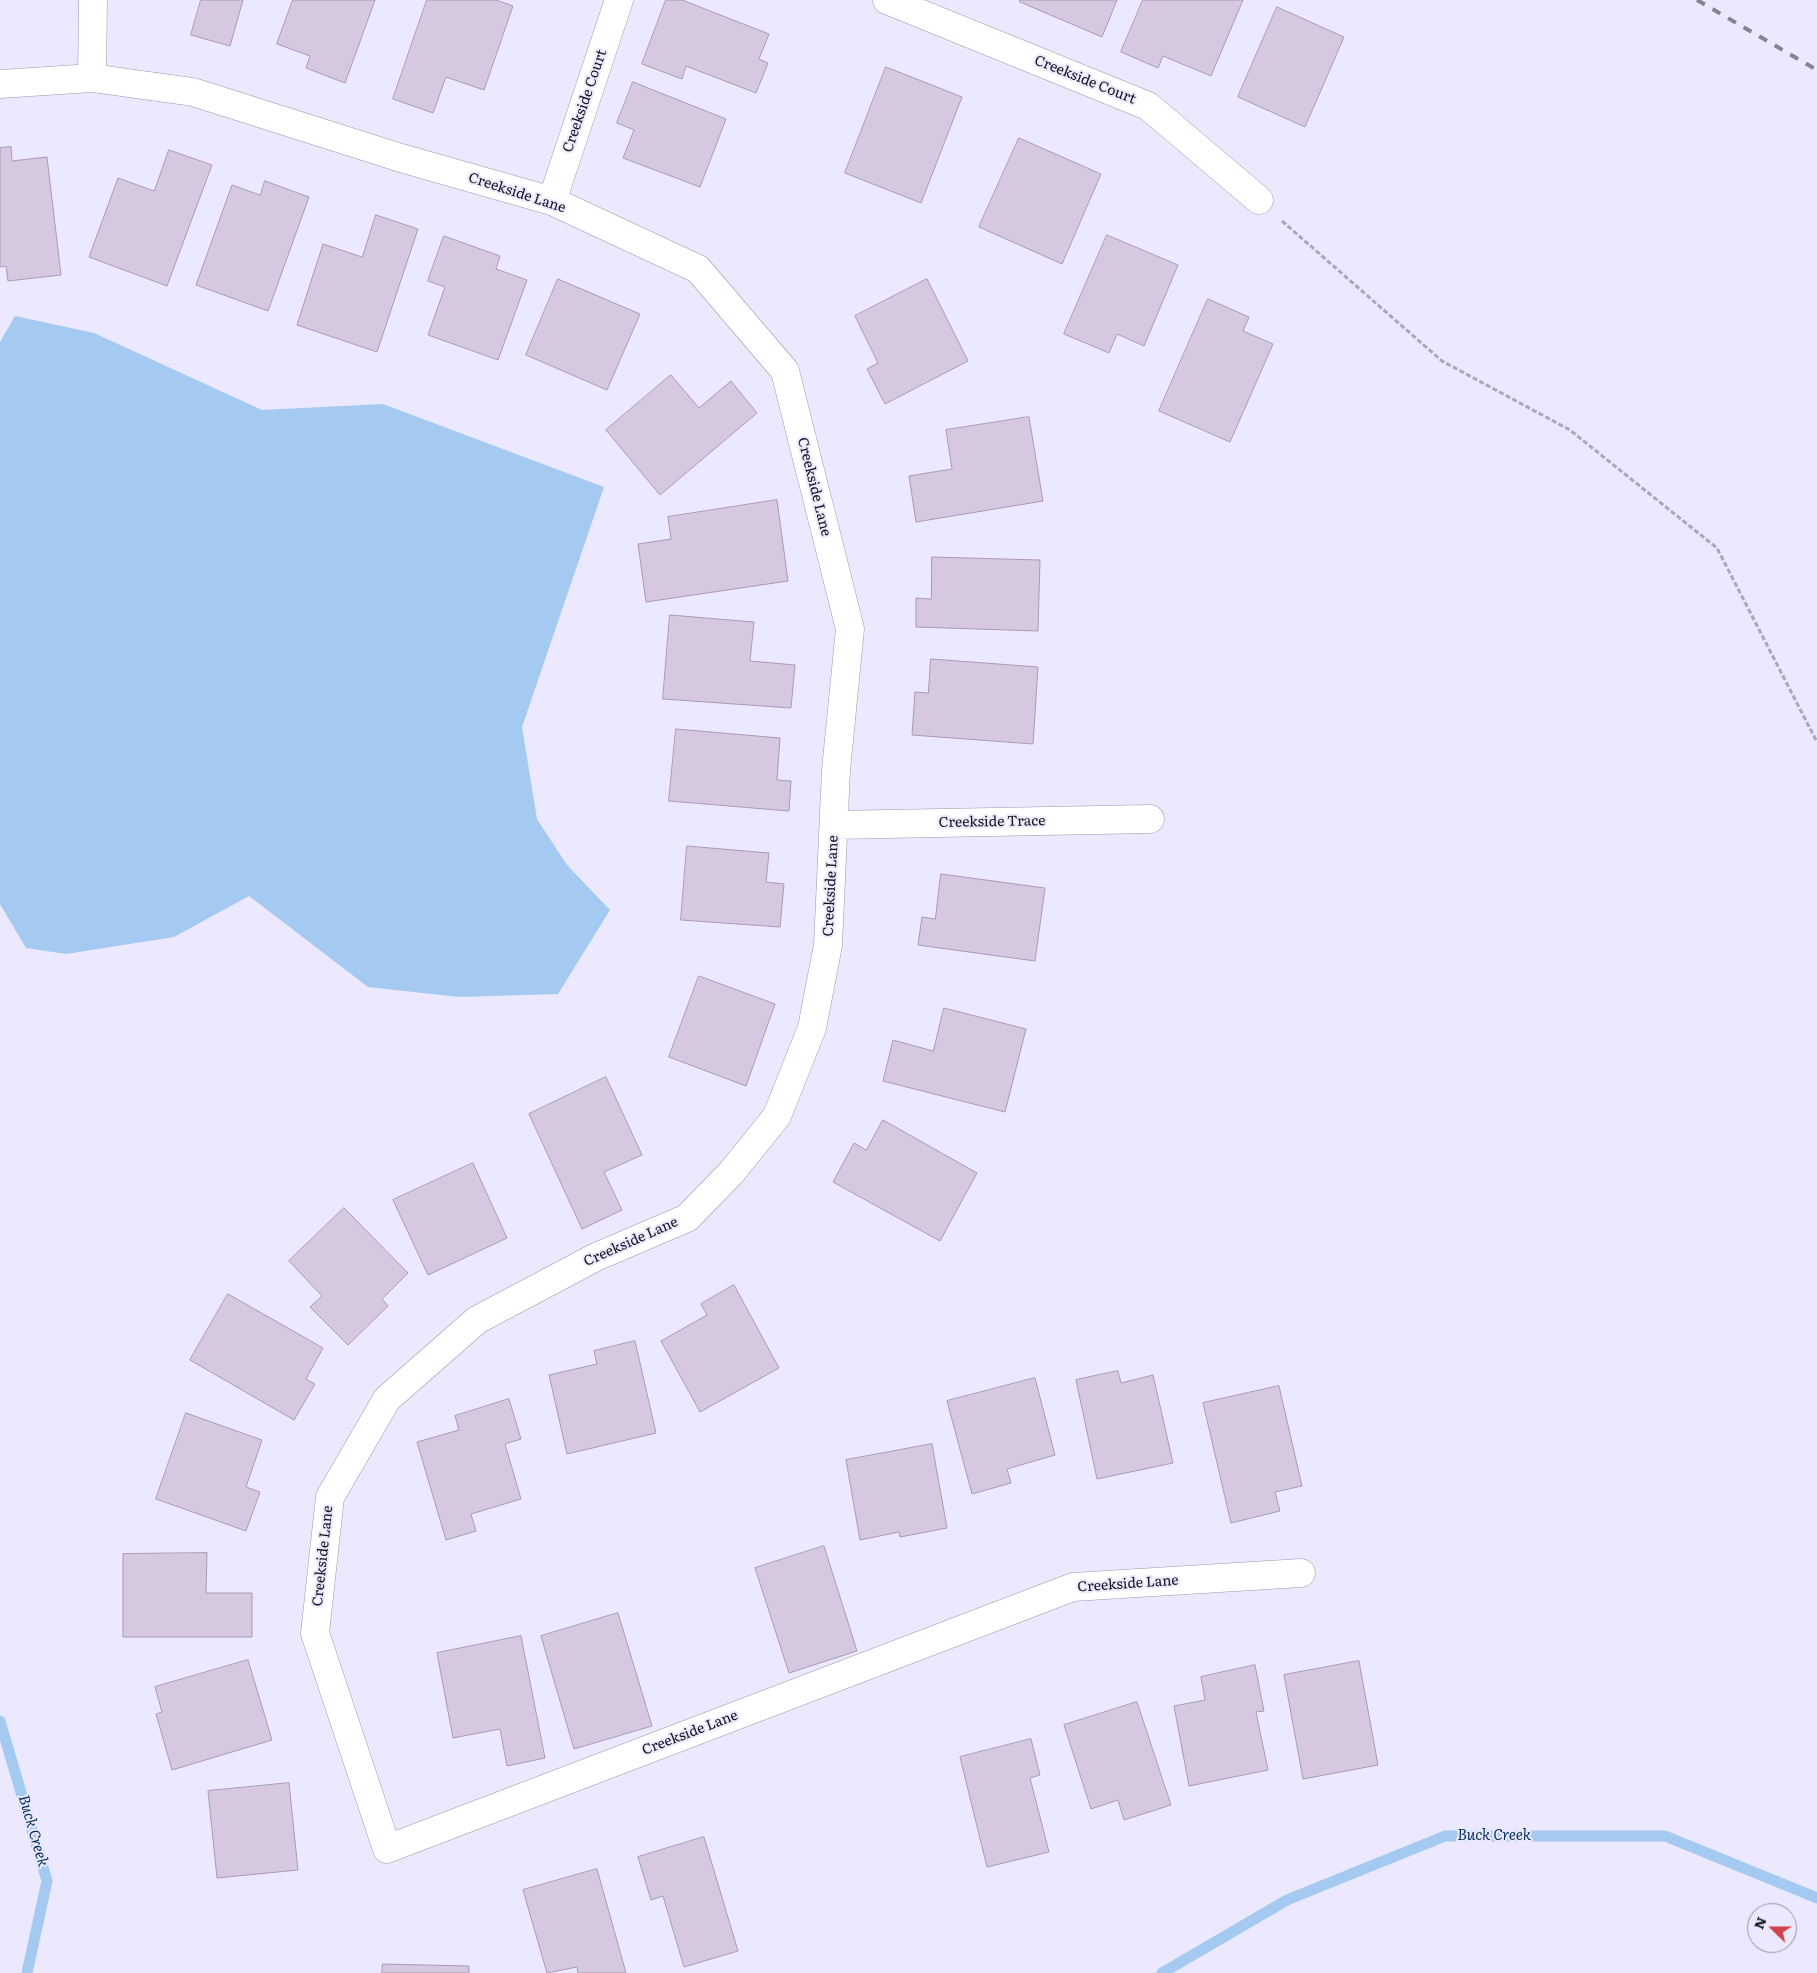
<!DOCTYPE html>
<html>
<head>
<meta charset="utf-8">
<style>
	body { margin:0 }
	#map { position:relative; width:1817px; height:1973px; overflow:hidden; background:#ece8fd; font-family:Literata,serif }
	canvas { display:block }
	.north { position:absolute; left:1747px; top:1903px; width:50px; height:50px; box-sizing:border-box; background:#ece8fd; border:1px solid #9692a3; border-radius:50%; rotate:292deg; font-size:14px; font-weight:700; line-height:20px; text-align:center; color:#14121b }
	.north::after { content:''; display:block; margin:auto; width:18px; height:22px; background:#d24249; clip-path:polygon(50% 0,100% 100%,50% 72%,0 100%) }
</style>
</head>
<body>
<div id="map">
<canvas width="1817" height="1973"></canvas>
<div class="north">N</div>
</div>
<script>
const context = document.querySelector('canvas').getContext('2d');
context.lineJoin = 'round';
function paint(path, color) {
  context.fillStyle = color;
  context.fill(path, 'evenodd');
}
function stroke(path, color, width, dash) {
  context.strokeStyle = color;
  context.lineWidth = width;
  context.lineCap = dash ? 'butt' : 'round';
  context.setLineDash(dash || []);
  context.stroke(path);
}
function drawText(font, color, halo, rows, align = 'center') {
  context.font = font + ' Literata,serif';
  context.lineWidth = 4;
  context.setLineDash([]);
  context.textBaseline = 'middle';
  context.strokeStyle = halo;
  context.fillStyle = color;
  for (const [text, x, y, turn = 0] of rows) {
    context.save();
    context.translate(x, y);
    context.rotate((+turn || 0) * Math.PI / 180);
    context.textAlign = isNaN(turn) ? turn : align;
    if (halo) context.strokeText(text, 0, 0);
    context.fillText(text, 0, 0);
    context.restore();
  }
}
paint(new Path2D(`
	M15 316 94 333 262 410 383 404 604 487 522 727 537 819 567 865 610 910 558 994 459 997 368 987 249 896 174 937 66 954 26 948 0 904V342Z`), '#a4caf2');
stroke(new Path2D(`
	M0 1721 47 1881 27 1973
	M1162 1973 1287 1900 1445 1836H1665L1817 1898`), '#a4caf2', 11);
const building = new Path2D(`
	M201 0H243L230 46 191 35Z
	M293 0H375L345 83 306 68 310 56 277 44Z
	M427 0H496L513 6 484 90 446 77 433 113 393 99Z
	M666 0H682L769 34 759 59 768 63 756 93 686 66 682 79 642 64Z
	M1020 0H1117L1102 37 1020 2Z
	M1143 0H1243L1211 76 1163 56 1158 68 1121 52Z
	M1277 7 1344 37 1305 127 1238 97Z
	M886 67 962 97 921 203 845 173Z
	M633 82 726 119 700 187 623 158 634 130 617 123Z
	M1019 138 1101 174 1062 264 979 227Z
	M11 147 12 161 47 157 61 275 8 281 6 266 0 267V148Z
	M169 150 212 165 167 286 89 257 118 178 154 191Z
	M265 181 309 197 268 311 196 285 232 185 260 195Z
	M376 215 418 229 377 352 297 325 323 244 362 257Z
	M1107 235 1178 265 1144 346 1117 334 1109 353 1064 334Z
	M444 236 500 256 496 269 527 280 498 360 428 335 445 287 428 281Z
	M558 279 640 314 607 390 526 355Z
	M927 279 968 361 885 404 867 369 878 363 855 316Z
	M1208 299 1249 317 1243 331 1273 344 1230 442 1159 411Z
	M671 375 699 408 731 381 757 413 660 495 606 430Z
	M1029 417 1043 501 916 522 909 476 952 469 946 430Z
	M777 500 788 581 646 602 638 544 671 539 668 517Z
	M932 557 1040 560 1038 631 916 627V598L931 599Z
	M670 615 754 622 750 661 795 665 791 708 663 699Z
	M931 659 1038 667 1033 744 912 735 915 692 928 693Z
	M676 729 780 738 777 780 791 781 789 811 669 801Z
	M687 846 769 853 766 882 784 884 780 927 681 920Z
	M941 874 1045 888 1035 961 918 945 922 917 935 919Z
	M699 976 775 1004 746 1086 669 1057Z
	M944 1008 1026 1029 1005 1112 883 1081 893 1040 933 1051Z
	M606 1077 642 1155 604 1172 622 1210 582 1229 529 1114Z
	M883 1120 977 1173 940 1241 833 1182 854 1143 866 1150Z
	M473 1163 507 1238 428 1275 393 1200Z
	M344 1208 408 1273 382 1299 388 1306 348 1345 310 1307 322 1296 289 1261Z
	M734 1285 779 1368 700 1412 661 1341 707 1315 701 1304Z
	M228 1294 323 1348 306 1379 315 1384 294 1420 190 1360Z
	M635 1341 656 1433 567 1454 549 1375 597 1364 594 1351Z
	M1118 1371 1121 1383 1153 1375 1173 1463 1097 1479 1076 1380Z
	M1035 1378 1055 1455 1007 1469 1011 1483 972 1494 947 1401Z
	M1279 1386 1302 1486 1275 1492 1280 1511 1231 1523 1203 1403Z
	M509 1399 521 1439 505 1444 521 1499 471 1514 476 1531 446 1540 417 1442 459 1430 455 1416Z
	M186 1413 262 1440 246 1487 260 1492 246 1531 156 1499Z
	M932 1444 947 1528 900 1537 899 1532 860 1540 846 1460Z
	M824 1546 857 1651 789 1673 755 1568Z
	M207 1553 206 1593H252V1637H123V1554Z
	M618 1613 652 1726 574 1749 541 1636Z
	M521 1636 545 1758 507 1766 500 1729 453 1738 437 1653Z
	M248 1660 272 1740 172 1770 156 1714 162 1712 155 1687Z
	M1359 1661 1378 1765 1303 1779 1284 1675Z
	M1255 1665 1264 1711 1256 1712 1268 1770 1189 1786 1174 1706 1205 1700 1201 1677Z
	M1137 1702 1171 1805 1124 1820 1118 1800 1091 1809 1064 1725Z
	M1031 1739 1040 1775 1030 1778 1049 1852 987 1867 960 1757Z
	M289 1783 298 1870 217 1878 208 1791Z
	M704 1837 738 1951 684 1967 663 1896 651 1900 638 1857Z
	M597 1869 626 1973H578L577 1967 547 1973 523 1890Z
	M383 1964 469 1966V1973H382Z`);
paint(building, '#d6c8df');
stroke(building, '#a99bb1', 1);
const street = new Path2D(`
	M887 0 1148 106 1259 200
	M92 78 93 0
	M0 84 92 78 193 92 401 158 552 201 698 269 785 371 850 629 836 770 828 945 812 1028 777 1116 731 1173 687 1218 596 1257 477 1320 387 1399 330 1497 315 1633 387 1849 1073 1587 1301 1573
	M552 201 619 0
	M834 825 1150 819`);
stroke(street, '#9b96ae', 29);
stroke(new Path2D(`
	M1282 221 1442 361 1570 430 1717 548 1817 742`), '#aba7b9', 3, [5, 2.5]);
stroke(street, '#fff', 28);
stroke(new Path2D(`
	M1697 0 1817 70`), '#858291', 4, [9, 9]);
drawText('14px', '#14121b', '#ece8fd', [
	["Creekside Court",1085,80,22],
	["Creekside Court",585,101,-71],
	["Creekside Lane",517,193,18],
	["Creekside Lane",814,487,76],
	["Creekside Trace",992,822,-1],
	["Creekside Lane",831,886,-87],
	["Creekside Lane",631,1242,-24],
	["Creekside Lane",323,1556,-84],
	["Creekside Lane",1128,1584,-4],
	["Creekside Lane",690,1733,-21]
]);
drawText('italic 15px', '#003059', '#ece8fd', [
	["Buck Creek",33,1831,74],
	["Buck Creek",1494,1836]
]);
</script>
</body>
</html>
